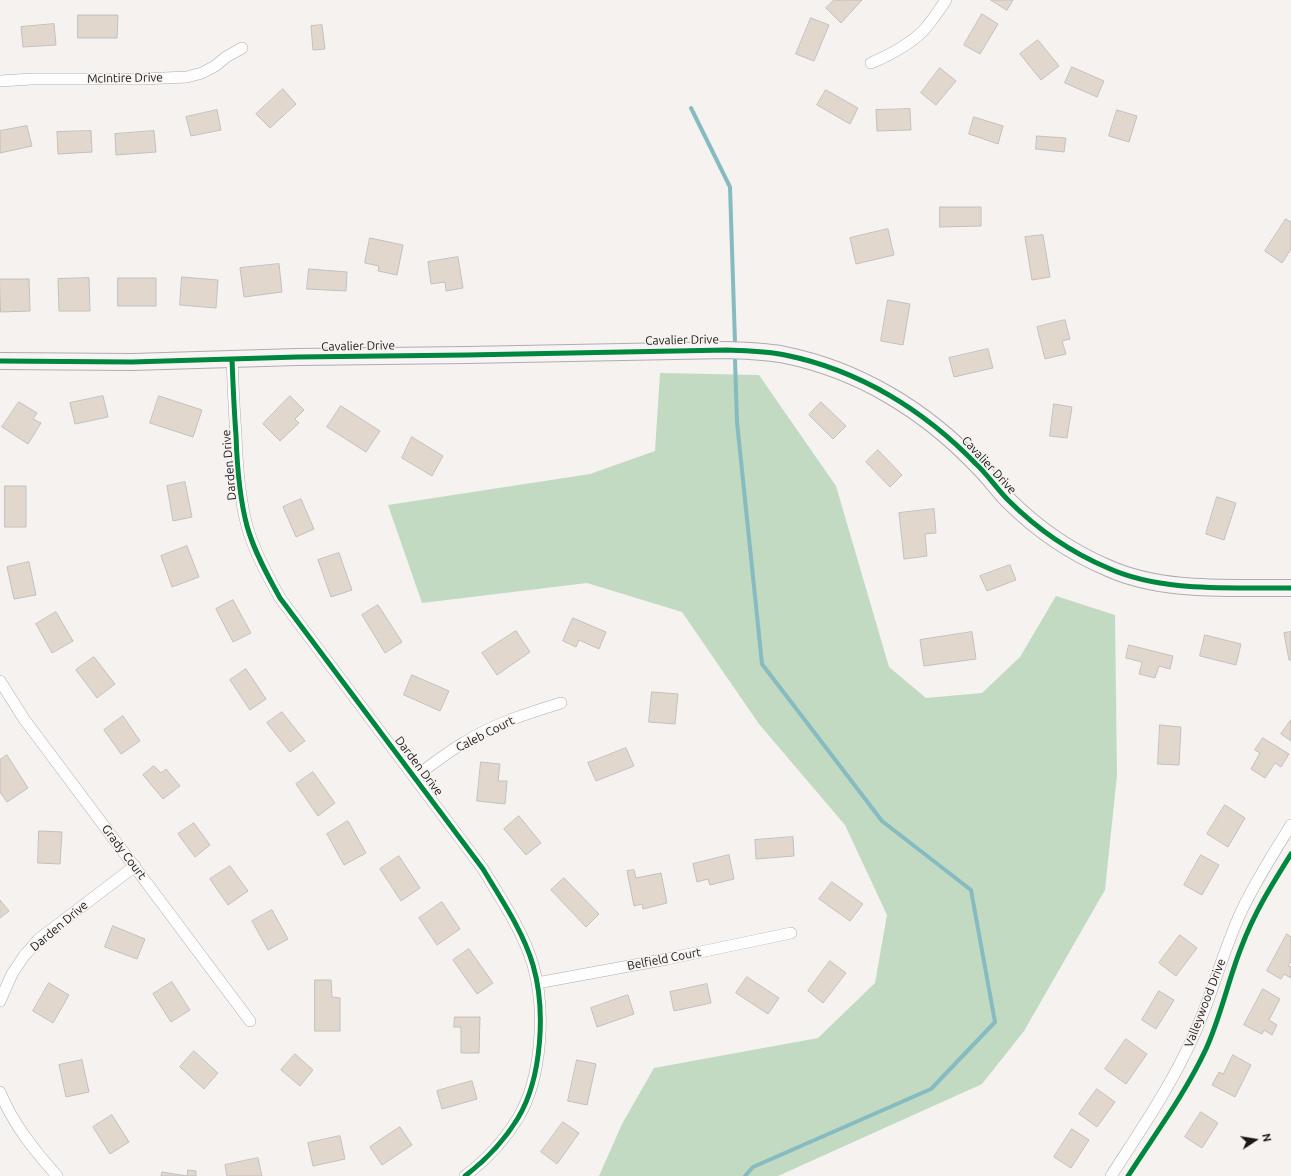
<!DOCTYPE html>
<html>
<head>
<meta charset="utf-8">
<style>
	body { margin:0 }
	#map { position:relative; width:1291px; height:1176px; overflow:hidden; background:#f5f2f0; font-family:Ubuntu,sans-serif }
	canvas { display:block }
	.north { position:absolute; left:1235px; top:1120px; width:40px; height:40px; -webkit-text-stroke:3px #f6f2ef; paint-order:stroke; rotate:78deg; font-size:11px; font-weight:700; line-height:16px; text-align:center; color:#191817 }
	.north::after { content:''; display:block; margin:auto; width:14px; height:18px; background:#191817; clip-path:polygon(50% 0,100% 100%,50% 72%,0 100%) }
</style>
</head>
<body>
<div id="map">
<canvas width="1291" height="1176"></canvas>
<div class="north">N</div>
</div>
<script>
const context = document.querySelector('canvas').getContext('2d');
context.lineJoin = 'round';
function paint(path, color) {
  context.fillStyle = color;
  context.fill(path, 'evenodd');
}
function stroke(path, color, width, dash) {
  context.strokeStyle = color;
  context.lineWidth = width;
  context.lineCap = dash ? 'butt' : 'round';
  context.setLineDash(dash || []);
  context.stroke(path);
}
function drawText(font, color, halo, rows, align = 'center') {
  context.font = font + ' Ubuntu,sans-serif';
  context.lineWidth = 3;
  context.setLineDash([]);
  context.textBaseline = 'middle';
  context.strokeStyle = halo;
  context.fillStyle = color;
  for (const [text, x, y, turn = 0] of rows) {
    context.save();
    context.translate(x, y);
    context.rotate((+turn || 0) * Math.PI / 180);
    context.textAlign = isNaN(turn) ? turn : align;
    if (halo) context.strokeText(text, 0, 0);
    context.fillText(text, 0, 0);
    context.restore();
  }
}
paint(new Path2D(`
	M660 373 759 375 836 486 889 667 926 698 982 693 1020 657 1056 596 1115 615 1117 775 1105 890 1024 1031 982 1084 778 1176H599L622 1124 654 1068 818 1038 875 983 887 915 845 825 759 724 682 612 587 583 422 603 388 505 590 474 655 451Z`), '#c2dac1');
stroke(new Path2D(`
	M691 108 730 187 735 343
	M735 360 737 422 762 664 882 821 971 890 995 1022 931 1089 753 1167 745 1176`), '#86bbc2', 4);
const building = new Path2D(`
	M834 0H862L841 23 826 8Z
	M991 0H1013L1007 10Z
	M982 14 998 24 980 54 964 45Z
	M78 15H118L117 38H78Z
	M811 18 829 25 814 61 796 54Z
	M54 24 56 45 23 47 21 27Z
	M322 25 325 49 313 50 311 26Z
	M1038 40 1059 66 1041 80 1020 54Z
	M1072 67 1104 81 1097 97 1065 83Z
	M940 68 956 81 936 105 921 93Z
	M283 89 296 104 270 128 256 114Z
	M826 90 858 108 850 124 817 105Z
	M910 109 911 130 877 131 876 110Z
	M217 110 221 130 191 136 186 117Z
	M1117 110 1137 116 1129 142 1109 136Z
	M974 117 1003 126 998 144 969 134Z
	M27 126 32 146 0 153V131Z
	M91 131 92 152 58 154 57 132Z
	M154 131 156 152 116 155 115 134Z
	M1037 136 1066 138 1064 152 1036 149Z
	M940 207H981V226L940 227Z
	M1286 219 1291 222V249L1282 263 1265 251Z
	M888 229 894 255 856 264 850 238Z
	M1043 235 1050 277 1032 280 1025 237Z
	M370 238 403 245 397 275 378 271 379 266 365 263Z
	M458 257 463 288 446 291 445 282 431 284 428 262Z
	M279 264 282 292 244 297 240 268Z
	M309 269 347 272 346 291 307 289Z
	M182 277 218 280 216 308 180 305Z
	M89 278 90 311H59L58 279Z
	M118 278H156V306H118Z
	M0 279H29L30 311 1 312Z
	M888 300 910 304 903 345 881 341Z
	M1065 320 1070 339 1062 341 1066 354 1045 359 1037 327Z
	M988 349 993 368 954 377 949 358Z
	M103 396 108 417 75 424 70 403Z
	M159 396 202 410 193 437 150 423Z
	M290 396 304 410 295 419 299 423 280 441 263 424Z
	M19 402 37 413 33 419 41 423 28 444 2 427Z
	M821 402 846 426 833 439 809 415Z
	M1054 404 1072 407 1067 438 1050 436Z
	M341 406 380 431 366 452 327 427Z
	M412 437 443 456 432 476 402 458Z
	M878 450 902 475 890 487 866 462Z
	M185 482 192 517 173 521 167 486Z
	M5 486H26V527H5Z
	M1217 497 1236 503 1224 540 1206 534Z
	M301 499 314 529 296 537 283 507Z
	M934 509 936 533 925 534 927 556 904 559 899 513Z
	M187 546 199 577 172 587 161 556Z
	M339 553 352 590 331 597 318 560Z
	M29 562 36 595 14 599 7 567Z
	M1010 565 1016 580 987 591 980 576Z
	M233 600 251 633 233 642 216 609Z
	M378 605 402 642 385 653 362 615Z
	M56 612 73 641 52 653 36 624Z
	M573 618 606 632 599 649 579 640 576 647 563 641Z
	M516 631 530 652 497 675 482 653Z
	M972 632 976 659 924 666 920 640Z
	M1291 632V660H1289L1284 633Z
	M1205 635 1241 644 1236 665 1200 656Z
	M1129 645 1173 656 1170 669 1159 666 1155 678 1139 674 1142 662 1126 658Z
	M94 657 115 684 97 698 76 670Z
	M246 669 266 699 250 710 230 680Z
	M412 675 449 691 440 711 404 695Z
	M652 692 678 694 675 724 649 722Z
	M282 712 305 741 290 752 267 723Z
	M123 716 140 741 121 754 104 730Z
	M1291 720V741L1281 734Z
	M1160 725 1181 727 1179 765 1158 764Z
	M1263 738 1289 754 1281 767 1275 763 1265 778 1251 769 1260 753 1255 750Z
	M626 748 634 766 596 781 588 763Z
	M7 755 28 788 7 802 0 792V760Z
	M481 762 500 764 498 781H507L505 804 477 801Z
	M154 766 161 773 166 769 180 786 163 799 143 775Z
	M313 772 335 803 318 816 296 784Z
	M1225 805 1245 818 1228 847 1207 834Z
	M519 816 541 843 526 855 504 829Z
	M348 821 366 853 344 865 327 834Z
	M194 823 210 845 195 857 178 834Z
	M39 831 62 832 60 864 38 863Z
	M793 837 794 856 756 859 755 840Z
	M729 855 734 879 710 885 708 879 697 882 693 864Z
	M1201 855 1219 865 1202 895 1184 885Z
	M399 856 420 888 401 901 380 869Z
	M230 866 248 891 228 905 210 879Z
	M634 870 636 878 661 873 667 903 643 909 642 904 634 906 627 871Z
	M564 878 599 914 586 927 551 890Z
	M832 882 863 904 850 921 819 899Z
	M0 900 9 911 0 918Z
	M442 902 460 929 437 945 419 918Z
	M272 910 288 939 268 950 252 921Z
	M113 926 145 939 137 959 105 947Z
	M1287 934 1291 937V961L1288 966 1291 967V978L1284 974 1281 979 1267 971Z
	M1180 935 1197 948 1176 976 1159 963Z
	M469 949 493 983 477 994 453 960Z
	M830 961 846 973 823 1003 808 991Z
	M747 977 779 998 768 1014 736 993Z
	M315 980H331L332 997 340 998V1031H315Z
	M172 982 190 1010 171 1022 153 994Z
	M49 983 69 995 53 1023 33 1011Z
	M707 984 711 1003 674 1011 670 992Z
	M1263 989 1280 999 1269 1020 1277 1025 1272 1035 1264 1030 1262 1034 1244 1025Z
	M1159 991 1174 1000 1156 1029 1142 1020Z
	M628 995 634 1014 597 1027 591 1008Z
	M455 1017H480L479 1053H461V1027H454Z
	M1126 1039 1147 1054 1126 1084 1105 1069Z
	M194 1051 218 1073 204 1089 180 1067Z
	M295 1054 313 1070 300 1086 281 1070Z
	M1233 1055 1251 1065 1235 1097 1212 1085 1219 1072 1223 1074Z
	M82 1060 89 1092 66 1097 59 1065Z
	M577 1060 596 1064 587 1105 568 1101Z
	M472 1081 477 1099 442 1109 437 1091Z
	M1097 1089 1115 1102 1097 1127 1079 1114Z
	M1201 1112 1218 1123 1202 1148 1185 1137Z
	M112 1115 129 1142 110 1154 93 1127Z
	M563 1122 579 1133 557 1164 541 1152Z
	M400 1127 412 1145 382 1165 370 1147Z
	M1072 1129 1089 1140 1071 1168 1054 1157Z
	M340 1136 345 1159 313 1166 308 1143Z
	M258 1158 262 1176H227L225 1165Z
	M188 1170 196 1171V1176H161L162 1172 187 1176Z`);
paint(building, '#e1d7cd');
stroke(building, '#c2c0bf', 1);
const street = new Path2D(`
	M871 63C890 55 909 45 924 30 932 21 939 10 946 0
	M0 81 32 79H142L187 77 202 73 215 66 226 57 242 48
	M232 359C233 384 234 410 236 435 237 466 239 496 247 526 254 551 267 575 280 598L483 869C501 899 523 931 533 965 546 1010 542 1078 518 1118 504 1141 486 1160 465 1176
	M0 681 24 719 250 1021
	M414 777C431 766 447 752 465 742 494 724 528 713 561 703
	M537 983 667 959 791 933
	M0 1001 12 974 24 956 39 939 135 866
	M0 1092C13 1124 34 1150 57 1176
	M1111 1176C1140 1131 1171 1086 1193 1037 1212 997 1222 953 1241 912 1255 882 1273 854 1291 825`);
const secondary = new Path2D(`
	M0 361 132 362 297 357 467 355 727 350C747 351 766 351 785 355 859 370 924 410 976 464 988 475 997 489 1008 500 1037 529 1070 552 1108 568 1163 593 1232 587 1291 588`);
stroke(street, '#afadac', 12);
stroke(secondary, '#afadac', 18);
stroke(street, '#fefdfd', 11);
stroke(secondary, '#f8f4f5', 16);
stroke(new Path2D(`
	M232 359C233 384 234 410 236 435 237 466 239 496 247 526 254 551 267 575 280 598L483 869C501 899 523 931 533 965 546 1010 542 1078 518 1118 504 1141 486 1160 465 1176
	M0 361 132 362 297 357 467 355 727 350C747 351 766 351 785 355 859 370 924 410 976 464 988 475 997 489 1008 500 1037 529 1070 552 1108 568 1163 593 1232 587 1291 588
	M1128 1176C1155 1134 1185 1094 1206 1049 1221 1016 1228 981 1241 948 1254 913 1271 886 1291 854`), '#00873e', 5);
drawText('12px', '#191817', '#f6f2ef', [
	["McIntire Drive",125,78,-1],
	["Cavalier Drive",682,340,-1],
	["Cavalier Drive",358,346,-1],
	["Darden Drive",229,465,-95],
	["Cavalier Drive",989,465,47],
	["Caleb Court",485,734,-27],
	["Darden Drive",419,766,53],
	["Grady Court",124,852,53],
	["Darden Drive",59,926,-40],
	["Belfield Court",664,959,-11],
	["Valleywood Drive",1205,1003,-69]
]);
</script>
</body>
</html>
